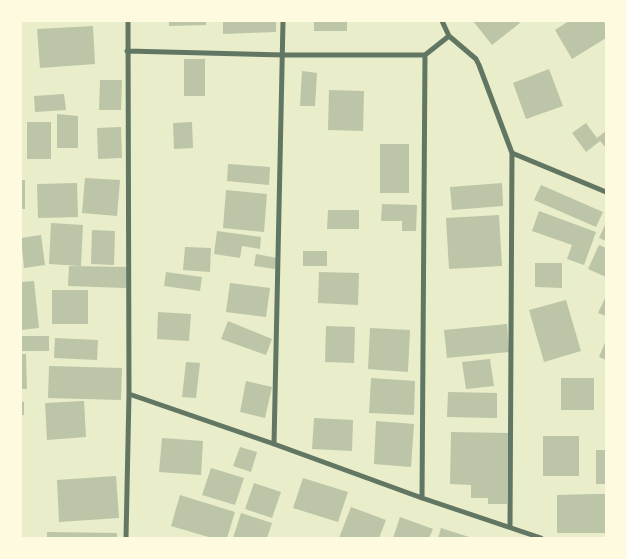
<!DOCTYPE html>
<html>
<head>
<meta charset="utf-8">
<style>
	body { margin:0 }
	#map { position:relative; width:627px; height:559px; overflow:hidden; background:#e9edc9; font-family:Manrope,sans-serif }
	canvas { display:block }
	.frame { position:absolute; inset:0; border:22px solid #fefae0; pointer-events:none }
</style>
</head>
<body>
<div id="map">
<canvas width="627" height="559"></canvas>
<div class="frame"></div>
</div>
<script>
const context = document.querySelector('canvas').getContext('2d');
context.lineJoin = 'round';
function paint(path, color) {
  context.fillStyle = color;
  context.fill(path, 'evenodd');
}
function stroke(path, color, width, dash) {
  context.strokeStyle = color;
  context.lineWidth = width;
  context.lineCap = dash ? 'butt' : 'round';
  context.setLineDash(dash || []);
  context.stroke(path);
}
paint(new Path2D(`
	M169 21H206V25L169 26Z
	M223 21H276V32L223 34Z
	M314 21H347V31H314Z
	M473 21H518L520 23 492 45Z
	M569 21H603L606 25V38L572 59 555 30Z
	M93 26 95 64 40 68 37 29Z
	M184 59H205V96H184Z
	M549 69 563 106 526 119 513 83Z
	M302 71 317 73 315 106H300Z
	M100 80H122L121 110H99Z
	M329 90 364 91 363 131 328 130Z
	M64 94 66 110 35 112 34 96Z
	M57 114 78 116V148H57Z
	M27 122H51V159H27Z
	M192 122 193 148 174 149 173 123Z
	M586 123 597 138 606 131V148L600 141 586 152 572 133Z
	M121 127 122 158 98 159 97 128Z
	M380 144H409V193H380Z
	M228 164 270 167 269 185 227 181Z
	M85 178 120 180 117 216 82 213Z
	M21 180H25V209H21Z
	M77 183 78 217 38 218 37 184Z
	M502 183 503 206 452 210 450 187Z
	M541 185 603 212 596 227 534 200Z
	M226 190 267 194 264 232 223 228Z
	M382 204 417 205 416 231H402V221H381Z
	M328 210H359V229H327Z
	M539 211 596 232 584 265 567 259 572 245 532 231Z
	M499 215 502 266 449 269 446 218Z
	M51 223 83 225 81 266 49 264Z
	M606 223V241L599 238Z
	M92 230 115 231 114 265 91 264Z
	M217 231 261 237 260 249 242 246 240 258 214 254Z
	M41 235 45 265 24 268 21 238Z
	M599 245 606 248V277L588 269Z
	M185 247 211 248 210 272 183 270Z
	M303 251H327V266H303Z
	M256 254 277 258 275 269 254 266Z
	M535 263H562V288L535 287Z
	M69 266 127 267 126 288 68 286Z
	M166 272 202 277 200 291 164 286Z
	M319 272 359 273 358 305 318 303Z
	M34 281 39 328 21 330V282Z
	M230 283 270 288 266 317 226 312Z
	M52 290H88V324H52Z
	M606 296V316L598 313Z
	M566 300 581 351 544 362 529 310Z
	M158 312 191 314 189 341 157 339Z
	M228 321 272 339 266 355 221 339Z
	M507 324 509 352 447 358 444 330Z
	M326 326 355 327 354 363 325 362Z
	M370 328 410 330 408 372 368 369Z
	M21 336H49V351H21Z
	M55 338 98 340 97 360 54 358Z
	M606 340V360L599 357Z
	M21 354H26L27 389H21Z
	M490 359 494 386 466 389 462 362Z
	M186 362 200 363 196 398 182 397Z
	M49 366 122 368 121 400 48 398Z
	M371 378 415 381 414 415 369 413Z
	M561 378H594V410H561Z
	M246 381 272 387 265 418 240 412Z
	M448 392 497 393V418L447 417Z
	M21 401 24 402V415H21Z
	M84 401 86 437 47 440 45 403Z
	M314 418 353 420 352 451 312 449Z
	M376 421 414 424 411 467 374 464Z
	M451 432 508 433 507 504H488V498H471V485L450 484Z
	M543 436H579V476H543Z
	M162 438 203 441 201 475 159 472Z
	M240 447 257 452 251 472 233 466Z
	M596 450H606V484H596Z
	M211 468 244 478 235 505 202 495Z
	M116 476 119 518 59 522 57 480Z
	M303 478 348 492 338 522 293 508Z
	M254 483 281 492 272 518 245 509Z
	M593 494H605L606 533H557V495Z
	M180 495 235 512 227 538H212L171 526Z
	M351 507 386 520 379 538H339Z
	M241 513 272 523 267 538H233Z
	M400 517 433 529 429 538H393Z
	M441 528 469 537V538H438Z
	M47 532 117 533V538H47Z`), '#bcc5a7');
stroke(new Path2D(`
	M442 21 449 36 476 59 479 65 512 153 510 527
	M127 51 283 55H425L449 36
	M512 153 606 192
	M129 394 274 444 422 498 541 538
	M274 444 283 21
	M422 498 425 55
	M126 538 129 394 128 21`), '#617663', 5);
</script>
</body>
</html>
